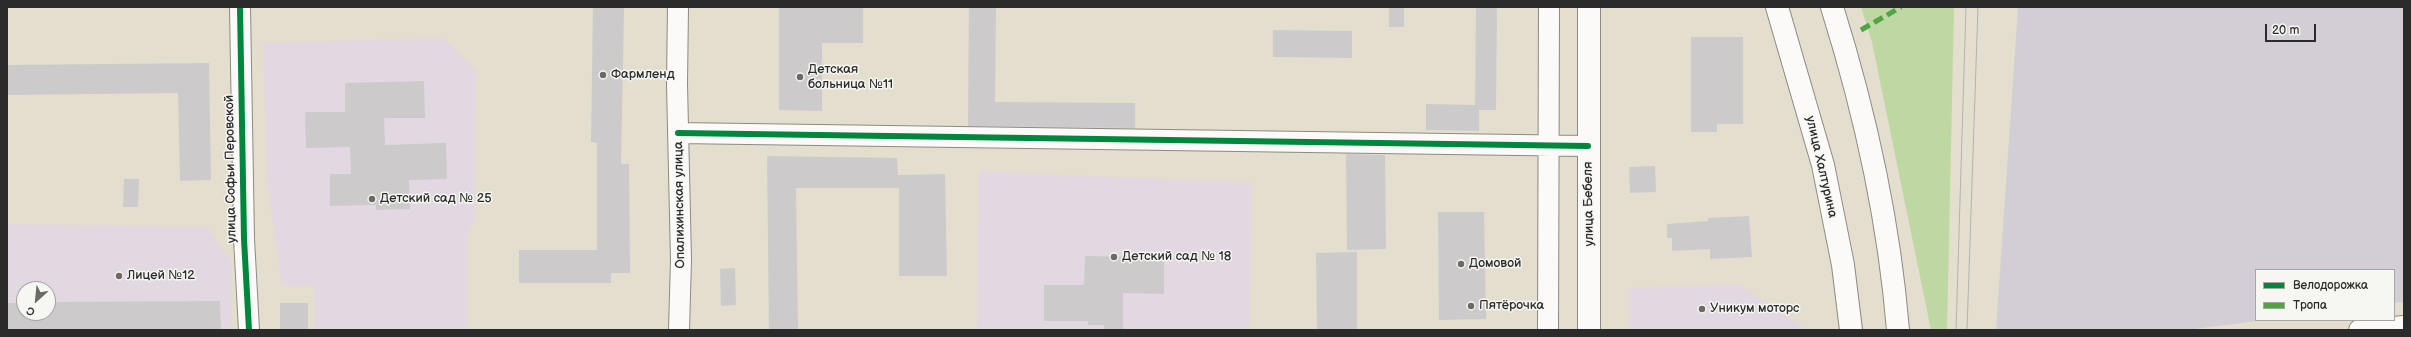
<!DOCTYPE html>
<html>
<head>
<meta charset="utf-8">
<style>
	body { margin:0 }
	#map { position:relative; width:2411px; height:337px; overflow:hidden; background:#e4dece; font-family:"Balsamiq Sans",sans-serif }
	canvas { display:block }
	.frame { position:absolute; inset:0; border:8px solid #2b2b2b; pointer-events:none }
	.legend { position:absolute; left:2255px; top:269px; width:140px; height:52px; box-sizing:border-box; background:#f6f6f2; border:1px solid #a5a5a2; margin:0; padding:5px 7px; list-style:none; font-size:12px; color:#2b2b2b }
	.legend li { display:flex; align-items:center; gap:8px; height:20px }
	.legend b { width:20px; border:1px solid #a5a5a2 }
	.north { position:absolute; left:16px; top:281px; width:40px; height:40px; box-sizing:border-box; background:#f6f6f2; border:1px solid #a5a5a2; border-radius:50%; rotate:207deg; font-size:11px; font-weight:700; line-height:16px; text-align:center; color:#2b2b2b }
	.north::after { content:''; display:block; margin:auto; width:14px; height:18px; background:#6c6a64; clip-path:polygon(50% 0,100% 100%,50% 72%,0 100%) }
	.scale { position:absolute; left:2265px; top:24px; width:51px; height:18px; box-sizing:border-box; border:2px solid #2b2b2b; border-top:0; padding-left:5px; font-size:12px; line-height:14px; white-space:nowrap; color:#2b2b2b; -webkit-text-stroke:3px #f6f6f2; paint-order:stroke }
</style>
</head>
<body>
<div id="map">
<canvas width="2411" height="337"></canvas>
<div class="frame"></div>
<ul class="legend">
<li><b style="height:5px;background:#00873e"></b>Велодорожка</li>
<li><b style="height:5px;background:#51a443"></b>Тропа</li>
</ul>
<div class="north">С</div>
<div class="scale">20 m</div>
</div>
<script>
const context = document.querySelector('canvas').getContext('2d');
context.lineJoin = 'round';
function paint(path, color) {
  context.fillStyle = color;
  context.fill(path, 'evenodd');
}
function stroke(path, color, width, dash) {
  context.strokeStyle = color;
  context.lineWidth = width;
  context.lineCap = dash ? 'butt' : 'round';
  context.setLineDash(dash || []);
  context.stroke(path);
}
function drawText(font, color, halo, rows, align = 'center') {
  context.font = font + ' "Balsamiq Sans",sans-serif';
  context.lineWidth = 3;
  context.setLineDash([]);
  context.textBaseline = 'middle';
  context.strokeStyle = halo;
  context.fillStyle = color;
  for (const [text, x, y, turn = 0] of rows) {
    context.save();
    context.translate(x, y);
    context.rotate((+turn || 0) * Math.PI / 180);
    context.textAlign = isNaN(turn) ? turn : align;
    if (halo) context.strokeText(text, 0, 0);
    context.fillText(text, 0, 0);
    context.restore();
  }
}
paint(new Path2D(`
	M443 38 476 70 475 219 468 232V330H315L314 285H282L267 180 263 43Z
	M979 171 1252 183 1249 330H977Z
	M7 224 207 227 232 263 231 330H7ZM24 289H48V313H24Z
	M1737 284 1808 330H1629L1628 288Z`), '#e2d8e2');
paint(new Path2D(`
	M2018 7H2404V302L2394 303V270H2256V320H2265L2187 330H1996Z`), '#d3ced5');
paint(new Path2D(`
	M1861 7H1954L1947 330H1931L1872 42Z`), '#bfd7a3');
paint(new Path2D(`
	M593 7H624L621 164H629L630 273H611V283H519V250H597V143L591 142Z
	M779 7H863V43H822V111L779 110Z
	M969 7H996L995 102 1135 103V128L968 126Z
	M1389 7H1404V27H1389Z
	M1476 7H1497L1496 110H1479V131L1426 130V104L1475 105Z
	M1273 30 1352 31V58L1273 57Z
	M1691 37H1743V124H1717V132H1691Z
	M209 63 211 180 180 181 178 93 7 95V65Z
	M424 81 425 118H384L385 145 446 143 447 179 409 180 410 209 376 210V205L330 206V174H351L350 147 306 148 305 112H345V83Z
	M1346 154 1385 155 1386 249 1347 250Z
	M767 156 897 158 898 175 945 174 947 276H899V188H796L798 330H769Z
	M1655 166 1656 192 1630 193 1629 167Z
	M124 179H139L138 207H123Z
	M1438 212H1484L1486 319 1439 320Z
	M1749 216 1752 257 1710 259V249L1672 251V238H1667V224L1708 221V218Z
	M1357 252V330H1317L1316 253Z
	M1085 256 1164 257V294L1123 293V330H1104V325H1088V321H1044V285H1084Z
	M735 268 736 305 721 306 720 269Z
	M220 301 221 330H7V303H24V313H48V302Z
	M280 303H308V330H280Z`), '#cdcacc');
const minor = new Path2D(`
	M240 7 244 239 249 330
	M678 7 677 84 681 260 679 330
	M678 133 1588 146
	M1548 330 1549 7
	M2359 330 2404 326`);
const major = new Path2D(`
	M1777 7 1823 165 1843 265 1851 330
	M1832 7C1865 112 1889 221 1898 330
	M1589 330V7`);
stroke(minor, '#8d8a82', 22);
stroke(major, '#8d8a82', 24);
stroke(minor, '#fbfaf8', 20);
stroke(major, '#fbfaf8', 22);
stroke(new Path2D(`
	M1956 330 1966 7
	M1967 330 1978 7`), '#b3b2af', 1);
stroke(new Path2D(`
	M1861 30 1901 7`), '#51a443', 5, [10, 5]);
stroke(new Path2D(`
	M240 7 244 239 249 330
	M678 133 1588 146`), '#00873e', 6);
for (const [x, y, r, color] of [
	[603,75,4,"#6c6a64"],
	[800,77,4,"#6c6a64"],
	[372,199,4,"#6c6a64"],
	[1114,257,4,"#6c6a64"],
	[1461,264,4,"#6c6a64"],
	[119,276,4,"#6c6a64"],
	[1471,306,4,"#6c6a64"],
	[1702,309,4,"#6c6a64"]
]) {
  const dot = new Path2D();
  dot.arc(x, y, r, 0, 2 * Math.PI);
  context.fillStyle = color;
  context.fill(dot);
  stroke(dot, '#f6f6f2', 1.5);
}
drawText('13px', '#2b2b2b', '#f6f6f2', [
	["Детская",808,70],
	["больница №11",808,85],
	["Фармленд",611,75],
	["Детский сад № 25",380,199],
	["Детский сад № 18",1122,257],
	["Домовой",1469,264],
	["Лицей №12",127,276],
	["Пятёрочка",1479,306],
	["Уникум моторс",1710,309]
], 'left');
drawText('13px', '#2b2b2b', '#f6f6f2', [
	["улица Халтурина",1821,167,77],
	["улица Софьи Перовской",231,169,-91],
	["улица Бебеля",1589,204,-91],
	["Опалихинская улица",680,205,-91]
]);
</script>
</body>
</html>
